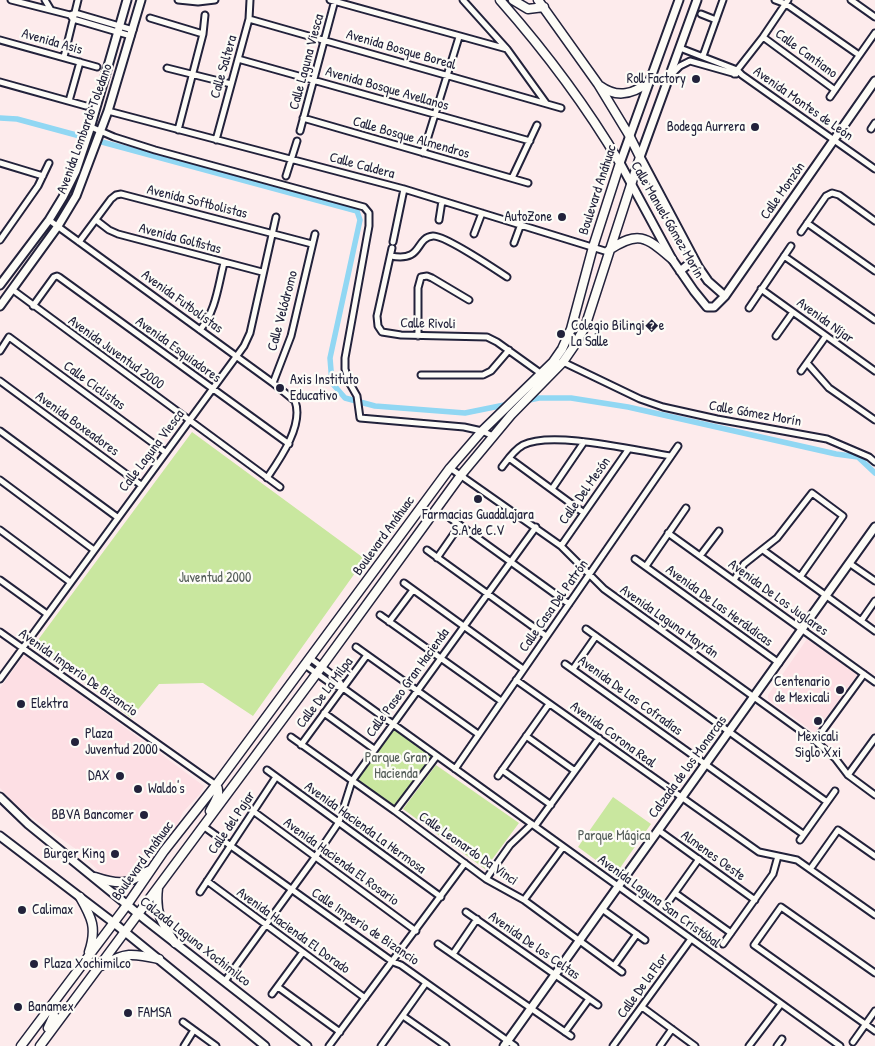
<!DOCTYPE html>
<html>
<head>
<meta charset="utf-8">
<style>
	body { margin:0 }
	canvas { display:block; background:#fdebec }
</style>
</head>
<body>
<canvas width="875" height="1046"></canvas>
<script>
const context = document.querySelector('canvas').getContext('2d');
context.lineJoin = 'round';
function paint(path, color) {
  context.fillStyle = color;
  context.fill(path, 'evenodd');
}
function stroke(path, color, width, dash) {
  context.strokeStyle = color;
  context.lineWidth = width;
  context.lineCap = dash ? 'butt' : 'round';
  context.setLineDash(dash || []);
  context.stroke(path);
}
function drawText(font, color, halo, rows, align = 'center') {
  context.font = font + ' "Patrick Hand",sans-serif';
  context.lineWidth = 4.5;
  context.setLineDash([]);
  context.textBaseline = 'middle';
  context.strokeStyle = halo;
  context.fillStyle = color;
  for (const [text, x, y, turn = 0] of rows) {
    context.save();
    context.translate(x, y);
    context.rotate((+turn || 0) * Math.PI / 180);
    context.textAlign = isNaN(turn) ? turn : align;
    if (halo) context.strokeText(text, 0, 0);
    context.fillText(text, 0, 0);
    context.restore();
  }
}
paint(new Path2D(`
	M807 639 857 675 815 733 768 699V695Z
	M25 654 204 786 200 794 183 812 173 835 146 869 137 876 123 880 110 878 101 873 77 850 20 809 0 788V688Z`), '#fddfe4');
paint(new Path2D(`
	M192 432 365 559 253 716 203 683 159 684 131 718 35 644Z
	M393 727 433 757 395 808 355 780Z
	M436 765 519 823 485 869 403 809Z
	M613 797 651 824 620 868 608 869 578 847Z`), '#c9e79f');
stroke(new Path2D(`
	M0 118 17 119 357 211 360 220 330 358 332 383 345 398 375 406 465 413 539 398H571L628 407 836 454 858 457 875 473`), '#91d7f3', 5.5);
const street = new Path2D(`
	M11 0 70 15 73 19 131 36
	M45 0 51 10
	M178 0 198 2 215 0
	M330 0 507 49
	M463 0 507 49 546 103
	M775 0 786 4 859 55
	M851 0 875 17
	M701 14 716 20
	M70 15 75 13 133 30
	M150 18 203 34
	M249 19 561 108
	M763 37 835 90
	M0 40 97 67
	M680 48 737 70 742 75 875 169
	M703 56 723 0
	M64 57 78 0
	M238 59 530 141
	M167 68 231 84
	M672 74 680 66 690 61 736 74
	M734 74 763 37 788 0
	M0 82 86 106
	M830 97 875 33
	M69 101 80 62
	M108 111 404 189 608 252
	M303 118 528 183
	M91 127 114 137 155 150 364 207 369 213V226L345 358V369L349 382 357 396 360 418 464 427 482 431 493 436
	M871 129 875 123
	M178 130 203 34 205 15
	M300 131 335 0
	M216 140 249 19 250 0
	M423 153 459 37
	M0 163 43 176
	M286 176 297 141
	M512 178 537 125
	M49 220 273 383 295 401C304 425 280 459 267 478
	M96 220 109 230 118 234 262 272
	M439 220 442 201
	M807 223 875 271
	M801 232 826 196 832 193 839 195 875 221
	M474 234 482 213
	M0 240 38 186 49 163
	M79 242 111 199 116 195 121 194 312 244
	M393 242 404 189
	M514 243 521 224
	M392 248 377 316 378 326 382 332 401 335 487 337 497 342 543 375
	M391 256C424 262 414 238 433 236 444 235 495 269 507 277
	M784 256 875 320
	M761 289 875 371
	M13 290 280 487
	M33 306 54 277 57 276 59 277 289 444
	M749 308 791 246
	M200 330C216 311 218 286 224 263
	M418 336V288L421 277 427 276 432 278 469 300
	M776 336 793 312
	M0 351 9 337 165 452
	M563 362 640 399 663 407 717 419 827 439 869 457 875 462
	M807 363 829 388 875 420
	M801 371 826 336
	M421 375H483L491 371 509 350
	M0 381 141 485
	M273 383 291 336 315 234
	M0 431 117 517
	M509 458 584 513
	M502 467C508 459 514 450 523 445 552 430 637 451 671 456
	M450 468 561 546 604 589 815 741 835 758 848 775 875 795
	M0 480 94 550
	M552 489 584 442
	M450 518 569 604
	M0 530 70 582
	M668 533 875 682
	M561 546 628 450
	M427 550 546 636
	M763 550 875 631
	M700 556 719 531
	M437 558 460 525
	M635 559 779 663
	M849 563 875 581
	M646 566 686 508
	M0 580 47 614
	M734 580 744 564 777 538 812 493 843 516 800 577
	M404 583 523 669
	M380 615 501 701
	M861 621 875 601
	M389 622 413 590
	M586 629 827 802
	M0 632 216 785
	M356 647 478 734
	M310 658 338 679 343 688
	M565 664 803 834
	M305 665 333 685 343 688 840 1046
	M573 669 596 636
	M0 679 244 346 250 333 276 217
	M516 680 759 852 797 860 875 915
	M324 713 374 749
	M526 736 575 771
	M291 737 395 811 486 879 524 900 622 972
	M815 741 864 674
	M301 745 367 655
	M455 769 678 446
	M267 770 441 897
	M502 770 551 805
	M848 775 875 738
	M498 776 549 704
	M253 811 416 931
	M395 811 436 757
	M203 826 393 962 401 965 515 1046
	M535 826 599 738
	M658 830 755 900
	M800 840 835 791
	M811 868 838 830 875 856
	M486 879 510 845 532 824
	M207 881 365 998
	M200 892 276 777
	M675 893 731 933
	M524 900 563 847
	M669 901 699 859
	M602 909 645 940
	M466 912 598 1005
	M438 944 571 1036
	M723 944 773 874 778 856
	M453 954 477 919
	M614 966 637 934
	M875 973 781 907 754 945 875 1031
	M225 981 316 856 339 822 352 781 536 527
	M278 987 340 1032
	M272 994 303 952
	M642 1007 695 1046
	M403 1016 446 1046
	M183 1022 216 1046
	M565 1032 589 999
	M853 1042 875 1011
	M184 1046 194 1030
	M329 1046 465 863
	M381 1046 426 983
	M613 1046 691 939
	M660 1046 672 1029
	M749 1046 781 1004
	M777 1046 782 1039`);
const secondary = new Path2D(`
	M679 0 620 163 672 259 694 291 707 307H714L725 296 875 81
	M697 0 640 157 699 268 708 281 725 296
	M680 271 694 260
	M0 285 49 220 63 197 76 171 89 132 127 0
	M0 306 58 226 76 196 108 111 141 0
	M0 797 28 824 147 921 307 1046
	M0 836 114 923 265 1046
	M504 1046 875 527`);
const primary = new Path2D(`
	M513 0 528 9 544 7
	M600 86C618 99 634 94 650 81
	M609 250C639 230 646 237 672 259
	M210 811C214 803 222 793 216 785
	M95 877C119 885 127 885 148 871
	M158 888C155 913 161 922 175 943
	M80 897C92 918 97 928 89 952
	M101 966C125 952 132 953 159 959
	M48 1028 54 1015 49 1009
	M21 1046 127 905 164 851 216 785 450 468 482 431 553 362 562 349 571 329 593 247 620 163C585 104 545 51 500 0
	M40 1046 317 673 461 475 511 415 563 362 574 346 585 327 640 157 629 135 598 84 538 0`);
stroke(street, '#22223b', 9);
stroke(secondary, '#22223b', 11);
stroke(primary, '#22223b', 11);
stroke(street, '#fdfcf7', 5);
stroke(secondary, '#fdfcf7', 7);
stroke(primary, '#fdfcf7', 8);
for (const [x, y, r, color] of [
	[696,79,5,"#22223b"],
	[755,127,5,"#22223b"],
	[562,217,5,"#22223b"],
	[561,334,5,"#22223b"],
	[280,388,5,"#22223b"],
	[478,499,5,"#22223b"],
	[840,690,5,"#22223b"],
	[21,704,5,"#22223b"],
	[818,721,5,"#22223b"],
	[75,742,5,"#22223b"],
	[120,776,5,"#22223b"],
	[138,789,5,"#22223b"],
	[144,815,5,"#22223b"],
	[115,854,5,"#22223b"],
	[22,910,5,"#22223b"],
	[34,964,5,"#22223b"],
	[18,1007,5,"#22223b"],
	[128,1013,5,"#22223b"]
]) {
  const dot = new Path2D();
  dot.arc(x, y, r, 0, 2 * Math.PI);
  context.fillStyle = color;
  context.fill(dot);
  stroke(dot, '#fdfcf7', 2);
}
drawText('14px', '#22223b', '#fdfcf7', [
	["Avenida Asis",52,42,16],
	["Avenida Bosque Boreal",401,50,16],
	["Calle Cantiano",806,54,36],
	["Calle Laguna Viesca",307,62,-75],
	["Calle Saltera",224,67,-74],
	["Avenida Bosque Avellanos",387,89,16],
	["Avenida Montes de León",803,104,35],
	["Avenida Lombardo Toledano",85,129,-70],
	["Calle Bosque Almendros",411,138,16],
	["Calle Caldera",362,166,15],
	["Boulevard Anáhuac",598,190,-72],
	["Calle Monzón",783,191,-55],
	["Avenida Softbolistas",197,202,14],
	["Calle Manuel Gómez Morín",667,220,60],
	["Avenida Golfistas",180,239,15],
	["Avenida Futbolistas",182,302,36],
	["Calle Velódromo",283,311,-75],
	["Avenida Níjar",825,321,36],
	["Calle Rivoli",428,324,1],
	["Avenida Esquiadores",178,350,36],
	["Avenida Juventud 2000",116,353,36],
	["Calle Ciclistas",94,386,36],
	["Calle Gómez Morín",755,414,10],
	["Avenida Boxeadores",77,424,36],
	["Calle Laguna Viesca",152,451,-53],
	["Calle Del Mesón",585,491,-55],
	["Boulevard Anáhuac",384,536,-54],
	["Avenida De Los Juglares",778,598,36],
	["Calle Casa Del Patrón",554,606,-55],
	["Avenida De Las Heráldicas",719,606,36],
	["Avenida Laguna Mayrán",669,622,35],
	["Avenida Imperio De Bizancio",78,673,35],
	["Calle Paseo Gran Hacienda",408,683,-54],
	["Calle De La Milpa",325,693,-53],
	["Avenida De Las Cofradías",630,696,36],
	["Avenida Corona Real",613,735,36],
	["Calzada de los Monarcas",688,767,-54],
	["Calle del Pajar",232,823,-56],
	["Avenida Hacienda La Hermosa",365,828,36],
	["Calle Leonardo Da Vinci",468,849,35],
	["Almenes Oeste",713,856,36],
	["Boulevard Anáhuac",143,861,-54],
	["Avenida Hacienda El Rosario",341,862,36],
	["Avenida Laguna San Cristóbal",659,902,36],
	["Calle Imperio de Bizancio",365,927,34],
	["Avenida Hacienda El Dorado",293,931,36],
	["Calzada Laguna Xochimilco",195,942,38],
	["Avenida De los Celtas",534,946,35],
	["Calle De la Flor",643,986,-54]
]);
drawText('14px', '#22223b', '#fdfcf7', [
	["Roll Factory",686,79,"right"],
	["Bodega Aurrera",745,127,"right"],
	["AutoZone",552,217,"right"],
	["Colegio Bilingi�e",571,326],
	["La Salle",571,342],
	["Axis Instituto",290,380],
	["Educativo",290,396],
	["Farmacias Guadalajara",478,515,"center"],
	["S.A de C.V",478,531,"center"],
	["Centenario",830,682,"right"],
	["de Mexicali",830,698,"right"],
	["Elektra",31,704],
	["Plaza",85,734],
	["Juventud 2000",85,750],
	["Mexicali",818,737,"center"],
	["Siglo Xxi",818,753,"center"],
	["DAX",110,776,"right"],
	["Waldo's",148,789],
	["BBVA Bancomer",134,815,"right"],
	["Burger King",105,854,"right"],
	["Calimax",32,910],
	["Plaza Xochimilco",44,964],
	["Banamex",28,1007],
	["FAMSA",138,1013]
], 'left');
drawText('14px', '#545d59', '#fdfcf7', [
	["Juventud 2000",215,578],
	["Parque Gran",396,758],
	["Hacienda",396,774],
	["Parque Mágica",614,836]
]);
</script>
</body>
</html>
